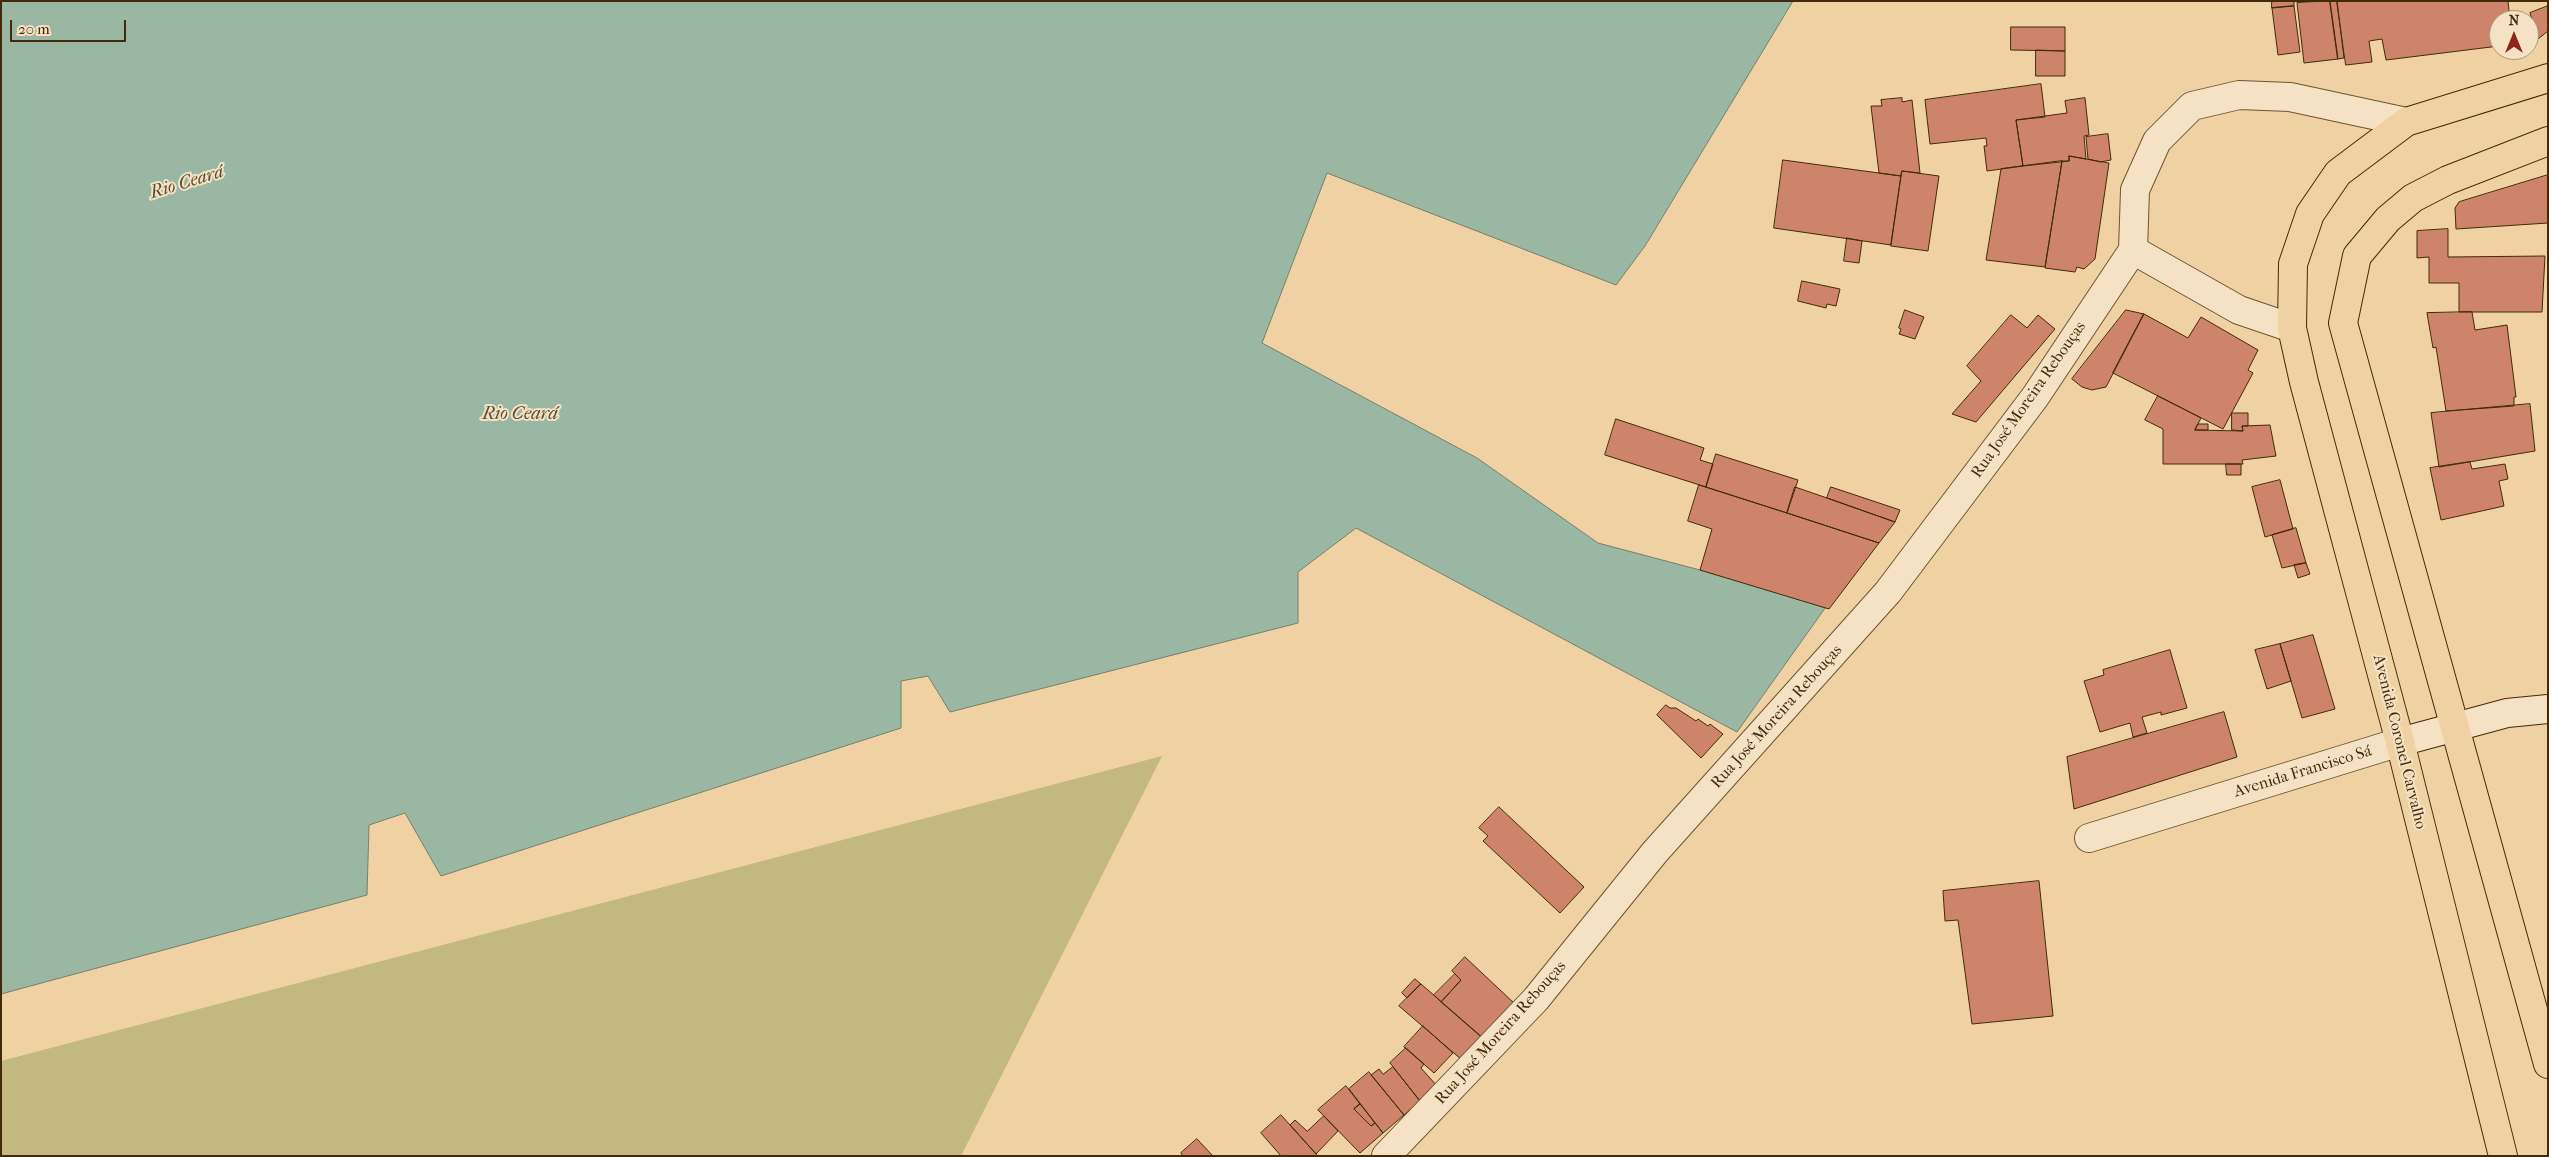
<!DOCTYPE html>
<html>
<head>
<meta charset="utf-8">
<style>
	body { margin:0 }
	#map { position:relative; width:2549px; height:1157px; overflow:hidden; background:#f0d1a4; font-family:"IM FELL French Canon",serif }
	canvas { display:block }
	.frame { position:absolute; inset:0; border:2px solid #412a09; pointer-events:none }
	.north { position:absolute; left:2489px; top:10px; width:50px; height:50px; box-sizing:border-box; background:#f5e1c4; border:1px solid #ad9879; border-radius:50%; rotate:0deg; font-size:14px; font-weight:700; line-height:20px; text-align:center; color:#412a09 }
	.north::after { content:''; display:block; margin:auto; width:18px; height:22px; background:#8f2418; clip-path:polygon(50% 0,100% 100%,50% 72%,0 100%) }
	.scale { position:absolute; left:10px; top:20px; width:116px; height:22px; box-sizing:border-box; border:2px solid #412a09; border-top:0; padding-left:6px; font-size:15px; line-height:18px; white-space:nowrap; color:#412a09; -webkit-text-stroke:4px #f5e1c4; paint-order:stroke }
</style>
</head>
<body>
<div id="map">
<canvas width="2549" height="1157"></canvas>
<div class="frame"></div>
<div class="north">N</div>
<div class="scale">20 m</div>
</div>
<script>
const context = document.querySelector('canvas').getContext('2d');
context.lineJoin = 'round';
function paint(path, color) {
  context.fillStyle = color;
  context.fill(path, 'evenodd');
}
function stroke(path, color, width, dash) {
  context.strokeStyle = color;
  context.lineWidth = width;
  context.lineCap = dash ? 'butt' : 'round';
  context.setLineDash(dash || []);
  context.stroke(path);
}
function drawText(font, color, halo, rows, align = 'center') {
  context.font = font + ' "IM FELL French Canon",serif';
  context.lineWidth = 4;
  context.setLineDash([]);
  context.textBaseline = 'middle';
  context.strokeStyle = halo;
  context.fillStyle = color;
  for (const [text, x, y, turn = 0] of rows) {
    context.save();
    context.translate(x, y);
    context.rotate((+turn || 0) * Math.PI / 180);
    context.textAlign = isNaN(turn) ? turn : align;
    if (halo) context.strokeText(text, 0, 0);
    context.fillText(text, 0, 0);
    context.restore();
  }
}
paint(new Path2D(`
	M1162 756 961 1156H1V1061Z`), '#c1b980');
const water = new Path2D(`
	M1 1H1793L1645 246 1616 285 1327 173 1262 343 1477 458 1598 543 1828 604 1737 732 1356 528 1298 572V623L950 712 928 676 901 681V728L441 876 405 813 369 825 367 895 1 994Z`);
paint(water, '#9ab7a4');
stroke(water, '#767f66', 1);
const building = new Path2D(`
	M2272 1H2294V6L2272 8Z
	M2330 1 2338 59 2304 63 2297 3Z
	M2330 1H2337L2344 58 2338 59Z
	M2337 1H2508L2510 20H2499V46L2386 60 2382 39 2369 41 2372 62 2346 65Z
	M2294 6 2300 52 2278 55 2272 8Z
	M2548 6V31L2538 39 2530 13Z
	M2011 27H2065V51L2011 50Z
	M2036 50 2065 51V76H2036Z
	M2041 84 2045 117 2016 120 2023 166 1987 171 1984 146H1987L1986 138 1930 144 1925 100Z
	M1902 98V102L1912 100 1920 173 1902 171 1901 176 1879 173 1871 106H1882L1881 100Z
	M2085 98 2089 135 2084 136 2086 159 2069 156V161L2023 166 2016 120 2067 113 2065 101Z
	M2108 134 2111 160 2100 162 2088 159 2086 137Z
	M2069 156 2109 163 2095 259 2084 269 2077 267 2075 272 2045 268 2062 161H2069Z
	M1783 160 1901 176 1891 245 1774 228Z
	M2062 161 2045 267 1986 260 2001 169Z
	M1902 171 1939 176 1928 251 1891 246Z
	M2548 175V223L2456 229 2455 208 2459 202Z
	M2448 229V257L2545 256 2542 312H2459V283H2429V257L2417 258V231Z
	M1847 238 1862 241 1859 263 1844 261Z
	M1802 281 1840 289 1836 306 1827 304 1826 308 1798 301Z
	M1905 310 1924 317 1915 339 1899 334 1901 329 1899 328Z
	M2126 310 2144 314 2106 387 2092 390 2082 387 2072 379Z
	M2472 312 2475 330 2507 325 2516 397H2514V406L2446 411 2436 347 2433 348 2427 313Z
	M2144 314 2188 338 2201 317 2258 350 2248 370 2253 373 2223 429 2113 373Z
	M2011 315 2027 328 2038 315 2055 329 1976 422 1952 414 1981 381 1967 366Z
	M2158 396 2201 418 2195 430 2243 431 2242 426 2270 425 2276 456 2242 460 2243 464H2163V429L2145 420Z
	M2530 404 2535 451 2439 467 2431 413Z
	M2232 413H2248V426H2242L2243 431 2232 430Z
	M1616 419 1704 448 1700 460 1713 464 1706 487 1605 455Z
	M2198 424H2208V430H2195Z
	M1716 454 1798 480 1787 513 1706 487Z
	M2470 462 2472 469 2505 464 2508 479 2499 481 2504 506 2441 520 2430 468Z
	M2226 464H2241V475H2227Z
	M2280 480 2293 529 2265 537 2252 487Z
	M1699 485 1787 513 1879 543 1829 609 1700 570 1712 529 1688 521Z
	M1795 487 1827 498 1895 522 1879 543 1787 513Z
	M1831 487 1900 510 1895 522 1827 498Z
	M2296 528 2306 563 2282 568 2272 535Z
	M2306 563 2310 574 2298 578 2294 565Z
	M2313 635 2335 709 2302 718 2280 644Z
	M2280 644 2291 681 2267 689 2255 650Z
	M2170 650 2187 708 2161 715V712L2142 717 2147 733 2133 737 2130 723 2100 732 2084 681 2104 675 2103 670Z
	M1666 705 1670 708H1676L1696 721 1698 719 1708 726 1710 724 1723 734 1701 758 1657 715Z
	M2224 712 2237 757 2074 809 2067 757Z
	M1499 807 1584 887 1560 913 1483 841 1488 836 1479 828Z
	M2039 881 2053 1016 1972 1024 1958 920 1945 921 1943 891Z
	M1465 957 1516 1005 1487 1042 1441 1002 1461 980 1452 971Z
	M1455 974 1461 980 1441 1002 1434 995Z
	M1415 979 1421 984 1407 998 1402 993Z
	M1421 984 1483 1038 1462 1060 1399 1006Z
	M1423 1026 1453 1053 1434 1073 1404 1047Z
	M1406 1048 1424 1064 1421 1068 1437 1086 1420 1101 1390 1063Z
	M1393 1067 1420 1101 1404 1115 1371 1075 1379 1069 1383 1074Z
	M1369 1072 1404 1115 1383 1133 1349 1089Z
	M1346 1086 1360 1104 1354 1109 1371 1126 1375 1123 1383 1133 1360 1153 1318 1110Z
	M1360 1104 1375 1123 1371 1126 1354 1109Z
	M1281 1115 1290 1125 1318 1156H1281L1261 1133Z
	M1324 1116 1338 1131 1316 1154 1290 1125 1295 1120 1307 1131Z
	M1197 1139 1213 1156H1183L1181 1153Z`);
paint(building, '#ce846b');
stroke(building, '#412a09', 1);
const minor = new Path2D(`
	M2133 250 2239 310 2292 328
	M2089 838 2400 742
	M1386 1156 1536 999 1655 852 1888 592 2035 397 2133 250 2135 190 2157 141 2192 106 2239 95 2290 97 2406 122`);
const secondary = new Path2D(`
	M2400 742 2507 713 2548 709`);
const primary = new Path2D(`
	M2548 141 2448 180 2413 198 2388 219 2357 256 2343 323 2548 1064
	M2503 1156 2400 742 2304 382 2292 328 2293 264 2310 214 2338 173 2406 122 2548 78`);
stroke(minor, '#6d5430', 30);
stroke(secondary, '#412a09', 30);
stroke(primary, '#412a09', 30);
stroke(minor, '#f5e1c4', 28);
stroke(secondary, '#f5e1c4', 28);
stroke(primary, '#f0d1a4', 28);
drawText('16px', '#412a09', '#f5e1c4', [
	["Rua José Moreira Rebouças",2029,400,-55],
	["Rua José Moreira Rebouças",1777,717,-48],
	["Avenida Coronel Carvalho",2399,742,76],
	["Avenida Francisco Sá",2303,772,-17],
	["Rua José Moreira Rebouças",1501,1033,-48]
]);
drawText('italic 18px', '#574d30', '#f5e1c4', [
	["Rio Ceará",187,183,-17],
	["Rio Ceará",520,415]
]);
</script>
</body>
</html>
